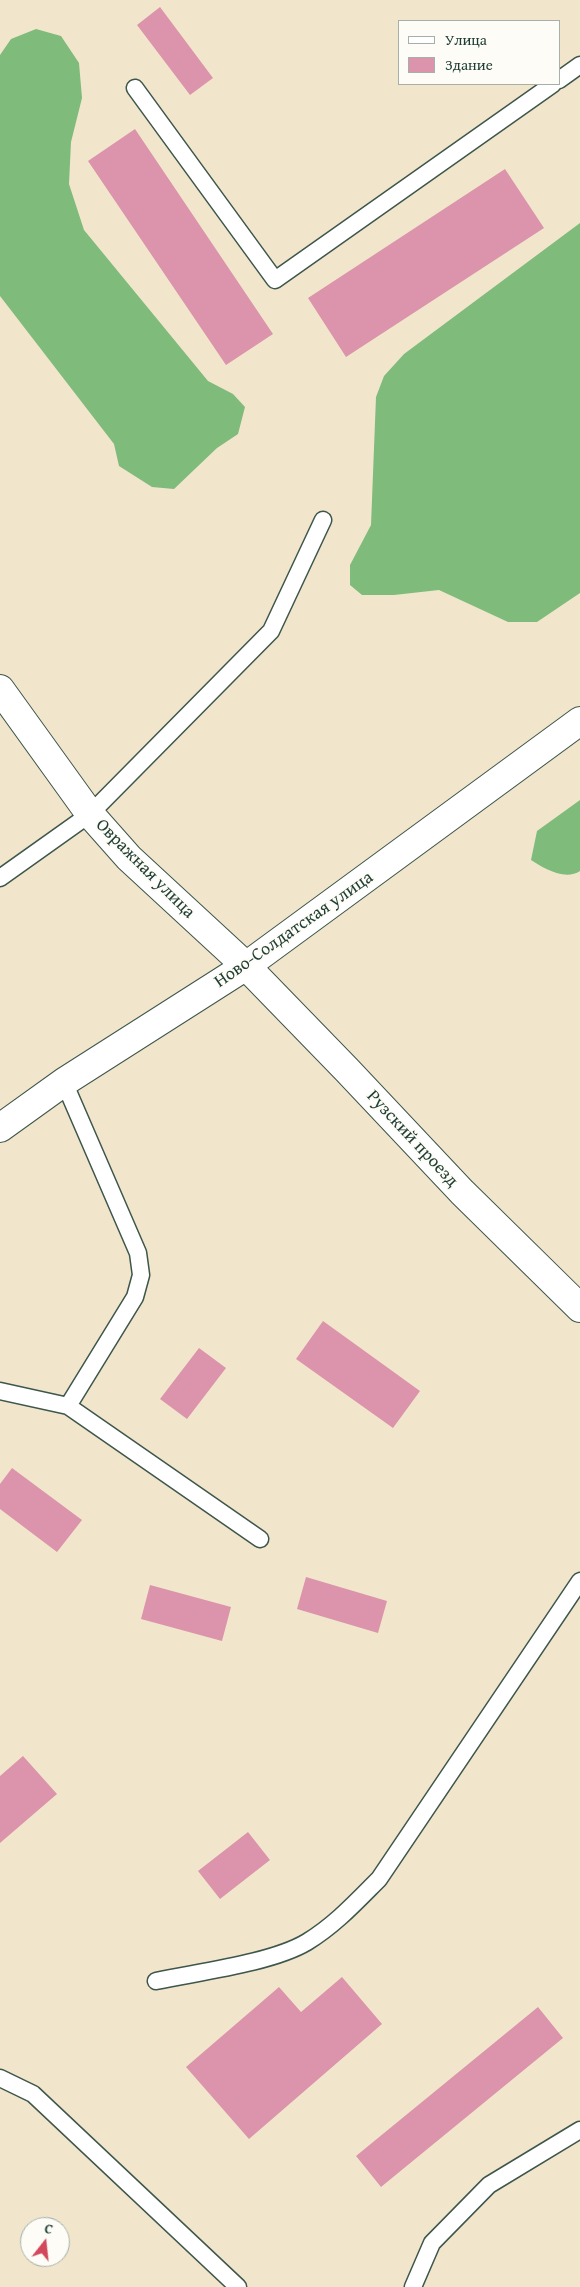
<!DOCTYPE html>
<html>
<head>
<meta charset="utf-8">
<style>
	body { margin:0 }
	#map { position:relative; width:580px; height:2287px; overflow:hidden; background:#f1e6cb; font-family:"Gentium Book Plus",serif }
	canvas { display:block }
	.legend { position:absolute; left:398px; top:20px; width:162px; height:65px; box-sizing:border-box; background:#fdfcf7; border:1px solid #a4b0a9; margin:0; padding:6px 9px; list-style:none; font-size:15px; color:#1f3d34 }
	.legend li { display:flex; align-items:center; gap:10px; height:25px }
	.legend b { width:25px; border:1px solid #a4b0a9 }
	.north { position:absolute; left:20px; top:2217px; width:50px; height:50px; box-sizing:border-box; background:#fdfcf7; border:1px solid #a4b0a9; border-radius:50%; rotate:16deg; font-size:14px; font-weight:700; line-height:20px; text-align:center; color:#1f3d34 }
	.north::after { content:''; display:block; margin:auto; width:18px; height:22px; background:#d1495b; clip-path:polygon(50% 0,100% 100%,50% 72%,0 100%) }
</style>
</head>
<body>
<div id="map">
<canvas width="580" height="2287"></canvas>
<ul class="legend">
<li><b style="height:6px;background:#fff"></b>Улица</li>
<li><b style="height:14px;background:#db94ab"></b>Здание</li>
</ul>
<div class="north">С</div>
</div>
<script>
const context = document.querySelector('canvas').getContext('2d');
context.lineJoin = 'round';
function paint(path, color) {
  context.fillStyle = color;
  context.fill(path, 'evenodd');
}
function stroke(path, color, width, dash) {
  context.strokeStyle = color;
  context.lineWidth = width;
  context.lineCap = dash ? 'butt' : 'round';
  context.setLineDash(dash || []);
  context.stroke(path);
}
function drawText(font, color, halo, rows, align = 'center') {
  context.font = font + ' "Gentium Book Plus",serif';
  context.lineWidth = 4;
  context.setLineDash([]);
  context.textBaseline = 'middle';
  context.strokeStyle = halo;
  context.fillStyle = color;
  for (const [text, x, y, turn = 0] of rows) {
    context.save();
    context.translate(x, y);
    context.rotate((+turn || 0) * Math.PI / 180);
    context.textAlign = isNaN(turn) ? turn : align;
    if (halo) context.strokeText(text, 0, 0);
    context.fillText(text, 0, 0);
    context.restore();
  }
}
paint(new Path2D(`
	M36 29 61 36 79 63 82 98 71 142 69 184 84 230 208 381 233 394 245 407 238 434 217 448 174 489 152 487 119 466 114 444 0 296V55L11 39Z
	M580 223V593L537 622H508L439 590 394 595H362L350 585V565L371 525 376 397 384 376 404 354Z
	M580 800V871C565 881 543 868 531 860L537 831Z`), '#7fbb7a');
paint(new Path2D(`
	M160 7 213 78 190 95 137 25Z
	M135 129 273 334 226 365 88 161Z
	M505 169 544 228 346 357 308 298Z
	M323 1321 420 1391 393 1428 296 1359Z
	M199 1348 226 1368 187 1419 160 1399Z
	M12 1468 82 1520 57 1552 0 1509V1484Z
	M306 1577 387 1601 378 1633 297 1609Z
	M150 1585 231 1607 222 1641 141 1619Z
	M23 1756 57 1794 0 1843V1776Z
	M248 1832 270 1860 220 1899 198 1871Z
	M342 1977 382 2024 249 2139 186 2067 279 1987 301 2012Z
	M538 2007 563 2038 381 2187 356 2156Z`), '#db94ab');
const lane = new Path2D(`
	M559 80 580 65
	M135 88 275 280 553 84
	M0 878 90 814 271 631 323 520
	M0 1391 68 1406 135 1297 141 1275 138 1253 64 1082
	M68 1406 260 1539
	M156 1981C198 1972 272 1963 307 1942 335 1925 356 1902 379 1879L580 1581
	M0 2078 33 2094 238 2287
	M413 2287 432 2243 489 2185 580 2130`);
const street = new Path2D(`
	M0 689 90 814 129 858 246 966`);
const secondary = new Path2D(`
	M246 966 347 1070 462 1192 580 1308`);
const primary = new Path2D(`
	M0 1128 64 1082 246 966 580 721`);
stroke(lane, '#3e564b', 19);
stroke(street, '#3e564b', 30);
stroke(secondary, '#3e564b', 30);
stroke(primary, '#3e564b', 30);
stroke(lane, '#fff', 16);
stroke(street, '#fff', 28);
stroke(secondary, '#fff', 28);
stroke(primary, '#fff', 28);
drawText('18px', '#1f3d34', '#fdfcf7', [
	["Овражная улица",145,869,45],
	["Ново-Солдатская улица",294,930,-35],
	["Рузский проезд",412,1139,47]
]);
</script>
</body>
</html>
